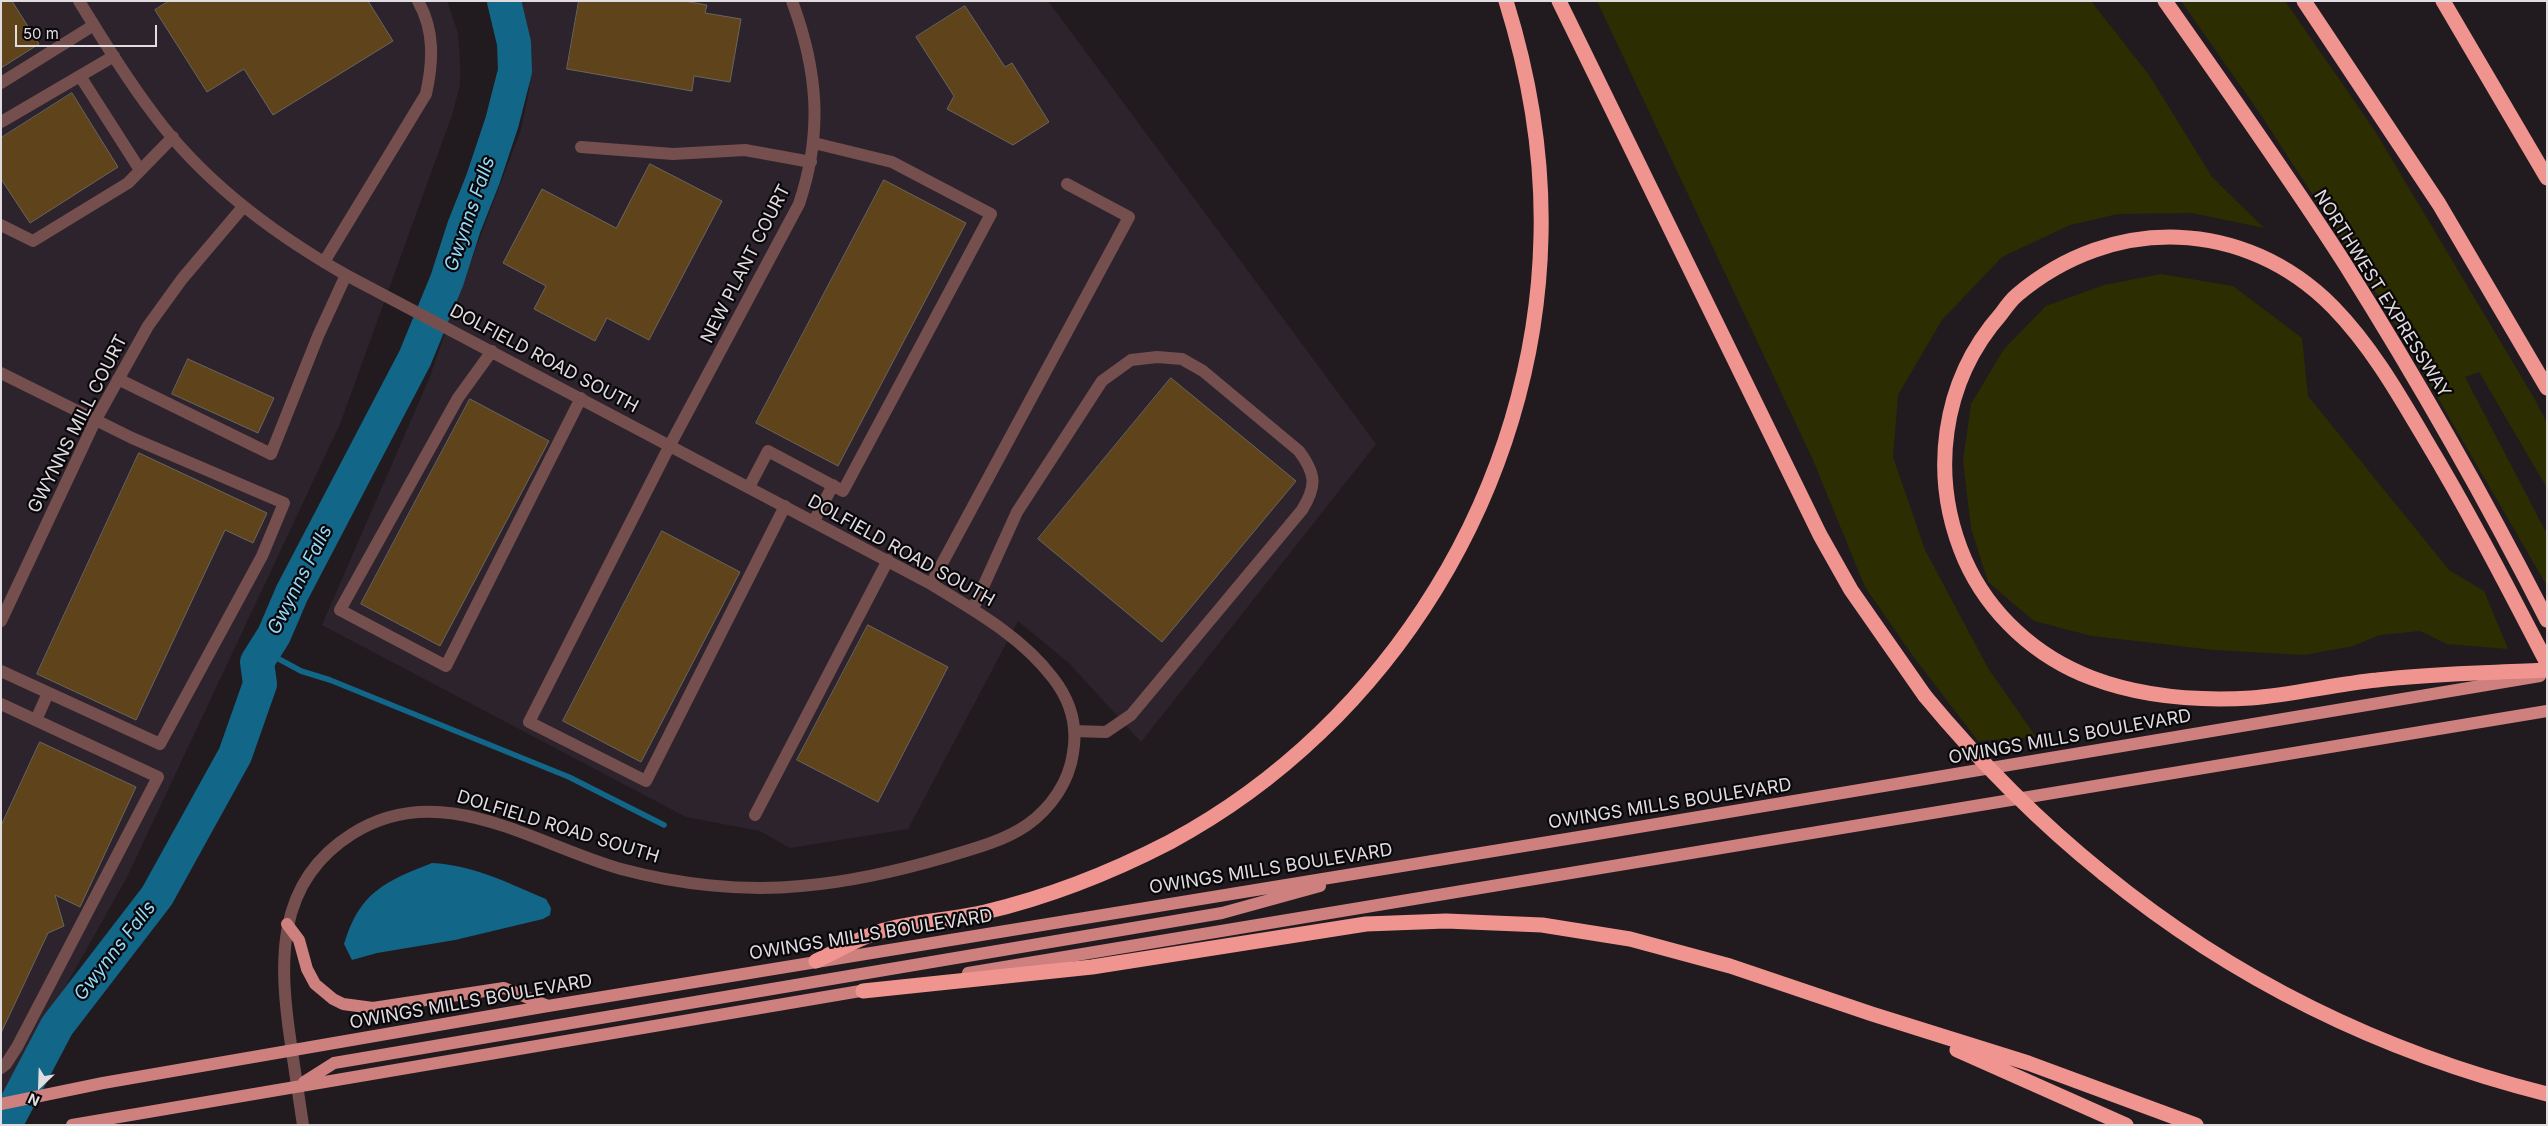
<!DOCTYPE html>
<html>
<head>
<meta charset="utf-8">
<style>
	body { margin:0 }
	#map { position:relative; width:2548px; height:1126px; overflow:hidden; background:#211b20; font-family:Inter,sans-serif }
	canvas { display:block }
	.frame { position:absolute; inset:0; border:2px solid #e0dce0; pointer-events:none }
	.north { position:absolute; left:15px; top:1061px; width:50px; height:50px; -webkit-text-stroke:4px #090709; paint-order:stroke; rotate:204deg; font-size:14px; font-weight:700; line-height:20px; text-align:center; color:#e0dce0 }
	.north::after { content:''; display:block; margin:auto; width:18px; height:22px; background:#e0dce0; clip-path:polygon(50% 0,100% 100%,50% 72%,0 100%) }
	.scale { position:absolute; left:15px; top:25px; width:142px; height:22px; box-sizing:border-box; border:2px solid #e0dce0; border-top:0; padding-left:6px; font-size:15px; line-height:18px; white-space:nowrap; color:#e0dce0; -webkit-text-stroke:4px #090709; paint-order:stroke }
</style>
</head>
<body>
<div id="map">
<canvas width="2548" height="1126"></canvas>
<div class="frame"></div>
<div class="north">N</div>
<div class="scale">50 m</div>
</div>
<script>
const context = document.querySelector('canvas').getContext('2d');
context.lineJoin = 'round';
function paint(path, color) {
  context.fillStyle = color;
  context.fill(path, 'evenodd');
}
function stroke(path, color, width, dash) {
  context.strokeStyle = color;
  context.lineWidth = width;
  context.lineCap = dash ? 'butt' : 'round';
  context.setLineDash(dash || []);
  context.stroke(path);
}
function drawText(font, color, halo, rows, align = 'center') {
  context.font = font + ' Inter,sans-serif';
  context.lineWidth = 4.5;
  context.setLineDash([]);
  context.textBaseline = 'middle';
  context.strokeStyle = halo;
  context.fillStyle = color;
  for (const [text, x, y, turn = 0] of rows) {
    context.save();
    context.translate(x, y);
    context.rotate((+turn || 0) * Math.PI / 180);
    context.textAlign = isNaN(turn) ? turn : align;
    if (halo) context.strokeText(text, 0, 0);
    context.fillText(text, 0, 0);
    context.restore();
  }
}
paint(new Path2D(`
	M1 1H447L458 33 460 62V85L452 115 340 424 127 877 1 1101Z
	M520 1H1048L1376 444 1141 742 1069 663 1018 621 908 829 790 848 760 831 686 817 322 625 429 379 464 279 521 130 529 91 530 58 526 19Z`), '#2d232c');
paint(new Path2D(`
	M1597 1H2091L2149 75 2212 177 2264 228 2192 213 2118 214 2070 225 2002 257 1942 320 1898 395 1893 457 1925 550 1988 668 2036 737 1978 741 1913 656 1865 587 1813 460Z
	M2181 1H2285L2375 131 2534 398 2547 423V488L2479 372 2465 377 2547 534V586L2384 305 2259 112Z
	M2161 274 2233 286 2302 338 2308 396 2449 570 2484 591 2508 649 2447 644 2420 631 2380 635 2353 646 2304 655 2214 650 2092 636 2034 621 1988 582 1971 528 1963 461 1971 404 2004 349 2046 306 2104 285Z`), '#2c2d00');
paint(new Path2D(`
	M432 863C473 865 508 883 546 899L551 908 550 915 543 919 455 940 377 953 352 960 344 944C360 892 384 882 432 863Z`), '#126687');
stroke(new Path2D(`
	M264 651 301 671 330 680 569 777 664 825`), '#126687', 5.5);
stroke(new Path2D(`
	M5 1125 57 1026 157 896 235 755 260 684 257 662 274 635 292 593 415 358 447 280 464 227 483 179 502 122 515 71 514 43 504 1`), '#126687', 34);
const building = new Path2D(`
	M1 1H12L39 44 1 68Z
	M169 1H368L393 41 273 115 244 69 207 92 155 10Z
	M579 1H684L707 5 705 13 741 19 730 82 694 76 692 91 567 69Z
	M965 6 1005 67 1012 63 1049 122 1013 145 947 109 954 96 916 37Z
	M72 93 118 167 30 223 1 179V138Z
	M650 164 722 201 649 340 607 318 595 341 534 309 546 286 503 263 542 189 616 228Z
	M884 180 966 223 838 466 756 423Z
	M188 359 274 398 258 433 172 394Z
	M1171 378 1296 481 1162 642 1038 539Z
	M470 399 549 441 440 646 361 604Z
	M139 453 267 513 253 543 225 530 136 720 37 674Z
	M662 531 740 572 641 762 563 721Z
	M868 625 948 667 878 802 797 760Z
	M40 742 136 787 80 907 55 895 64 926 48 933 1 1033V826Z`);
paint(building, '#5f431b');
stroke(building, '#6a655e', 1);
stroke(new Path2D(`
	M79 1C103 40 127 79 155 116 205 183 274 234 346 275L931 584C974 610 1022 637 1053 678 1070 700 1078 725 1073 753 1069 782 1051 808 1027 825 1004 841 973 849 946 857 898 871 851 882 801 886 743 892 677 884 621 869 533 844 441 777 352 834 274 883 279 964 291 1045 295 1072 299 1098 303 1125
	M80 76 140 170
	M1 83 94 25
	M1 122 114 56
	M581 147 673 154 745 150 811 162
	M1 225 33 241 128 183 173 137
	M324 262 426 94C433 62 435 31 418 1
	M492 351 458 398 340 610 446 666 581 398
	M1 373 132 438 284 503 262 556 160 744 1 671
	M118 379 271 454 318 336 346 275
	M749 487 768 451 843 491 991 214 892 162 814 143
	M785 506 646 781 529 722 670 445 799 204C823 133 818 71 792 1
	M814 521 833 485
	M931 584 1129 217 1067 184
	M973 609 1017 512 1102 381 1131 360 1157 357 1182 359 1203 371 1299 451C1316 474 1317 486 1302 510L1131 715 1106 732 1074 731
	M1 621 95 421 148 326 182 279 243 207
	M1 704 158 777 17 1047 6 1064 1 1068
	M36 720 48 693
	M755 815 888 560`), '#754f4e', 12);
stroke(new Path2D(`
	M287 924 299 940 307 969 315 984 333 999 343 1004 373 1008 504 988 548 1006
	M968 973 2547 711
	M304 1082 334 1063 1222 913 1320 886
	M1 1104 103 1083 548 1006 1585 836 2540 676
	M72 1125 872 989`), '#cd807d', 12);
stroke(new Path2D(`
	M1559 1 1820 535 1851 590 1925 696
	M2165 1C2226 88 2288 175 2345 264 2417 379 2485 498 2547 620
	M2304 1 2439 204 2547 388
	M2443 1 2547 178
	M2547 663C2508 588 2469 512 2425 439 2398 393 2371 346 2333 307 2245 218 2113 214 2017 295 2011 300 2006 307 2001 314 1941 382 1929 477 1965 560 1989 614 2036 657 2092 678 2142 697 2198 701 2251 698 2293 695 2335 684 2377 680 2433 673 2490 673 2547 670
	M2104 874C2234 980 2384 1053 2547 1094
	M816 961C836 952 857 939 878 932 911 921 951 920 985 912 1049 897 1112 872 1170 842 1390 724 1536 486 1541 236 1543 156 1530 78 1506 1
	M863 991 1092 967 1366 924 1446 921 1542 925 1630 939 1730 966 1872 1014 2028 1063 2196 1125
	M1957 1050 2126 1125`), '#f09490', 15);
stroke(new Path2D(`
	M1925 696C1979 761 2038 821 2104 874`), '#f09490', 15);
drawText('18px', '#e0dce0', '#090709', [
	["NEW PLANT COURT",746,264,-63],
	["NORTHWEST EXPRESSWAY",2382,294,58],
	["DOLFIELD ROAD SOUTH",544,359,28],
	["GWYNNS MILL COURT",78,424,-63],
	["DOLFIELD ROAD SOUTH",901,551,29],
	["OWINGS MILLS BOULEVARD",2070,737,-10],
	["OWINGS MILLS BOULEVARD",1670,804,-9],
	["DOLFIELD ROAD SOUTH",558,827,17],
	["OWINGS MILLS BOULEVARD",1271,869,-9],
	["OWINGS MILLS BOULEVARD",871,935,-9],
	["OWINGS MILLS BOULEVARD",471,1002,-10]
]);
drawText('italic 19px', '#92d9fb', '#090709', [
	["Gwynns Falls",470,214,-71],
	["Gwynns Falls",300,580,-63],
	["Gwynns Falls",115,951,-52]
]);
</script>
</body>
</html>
